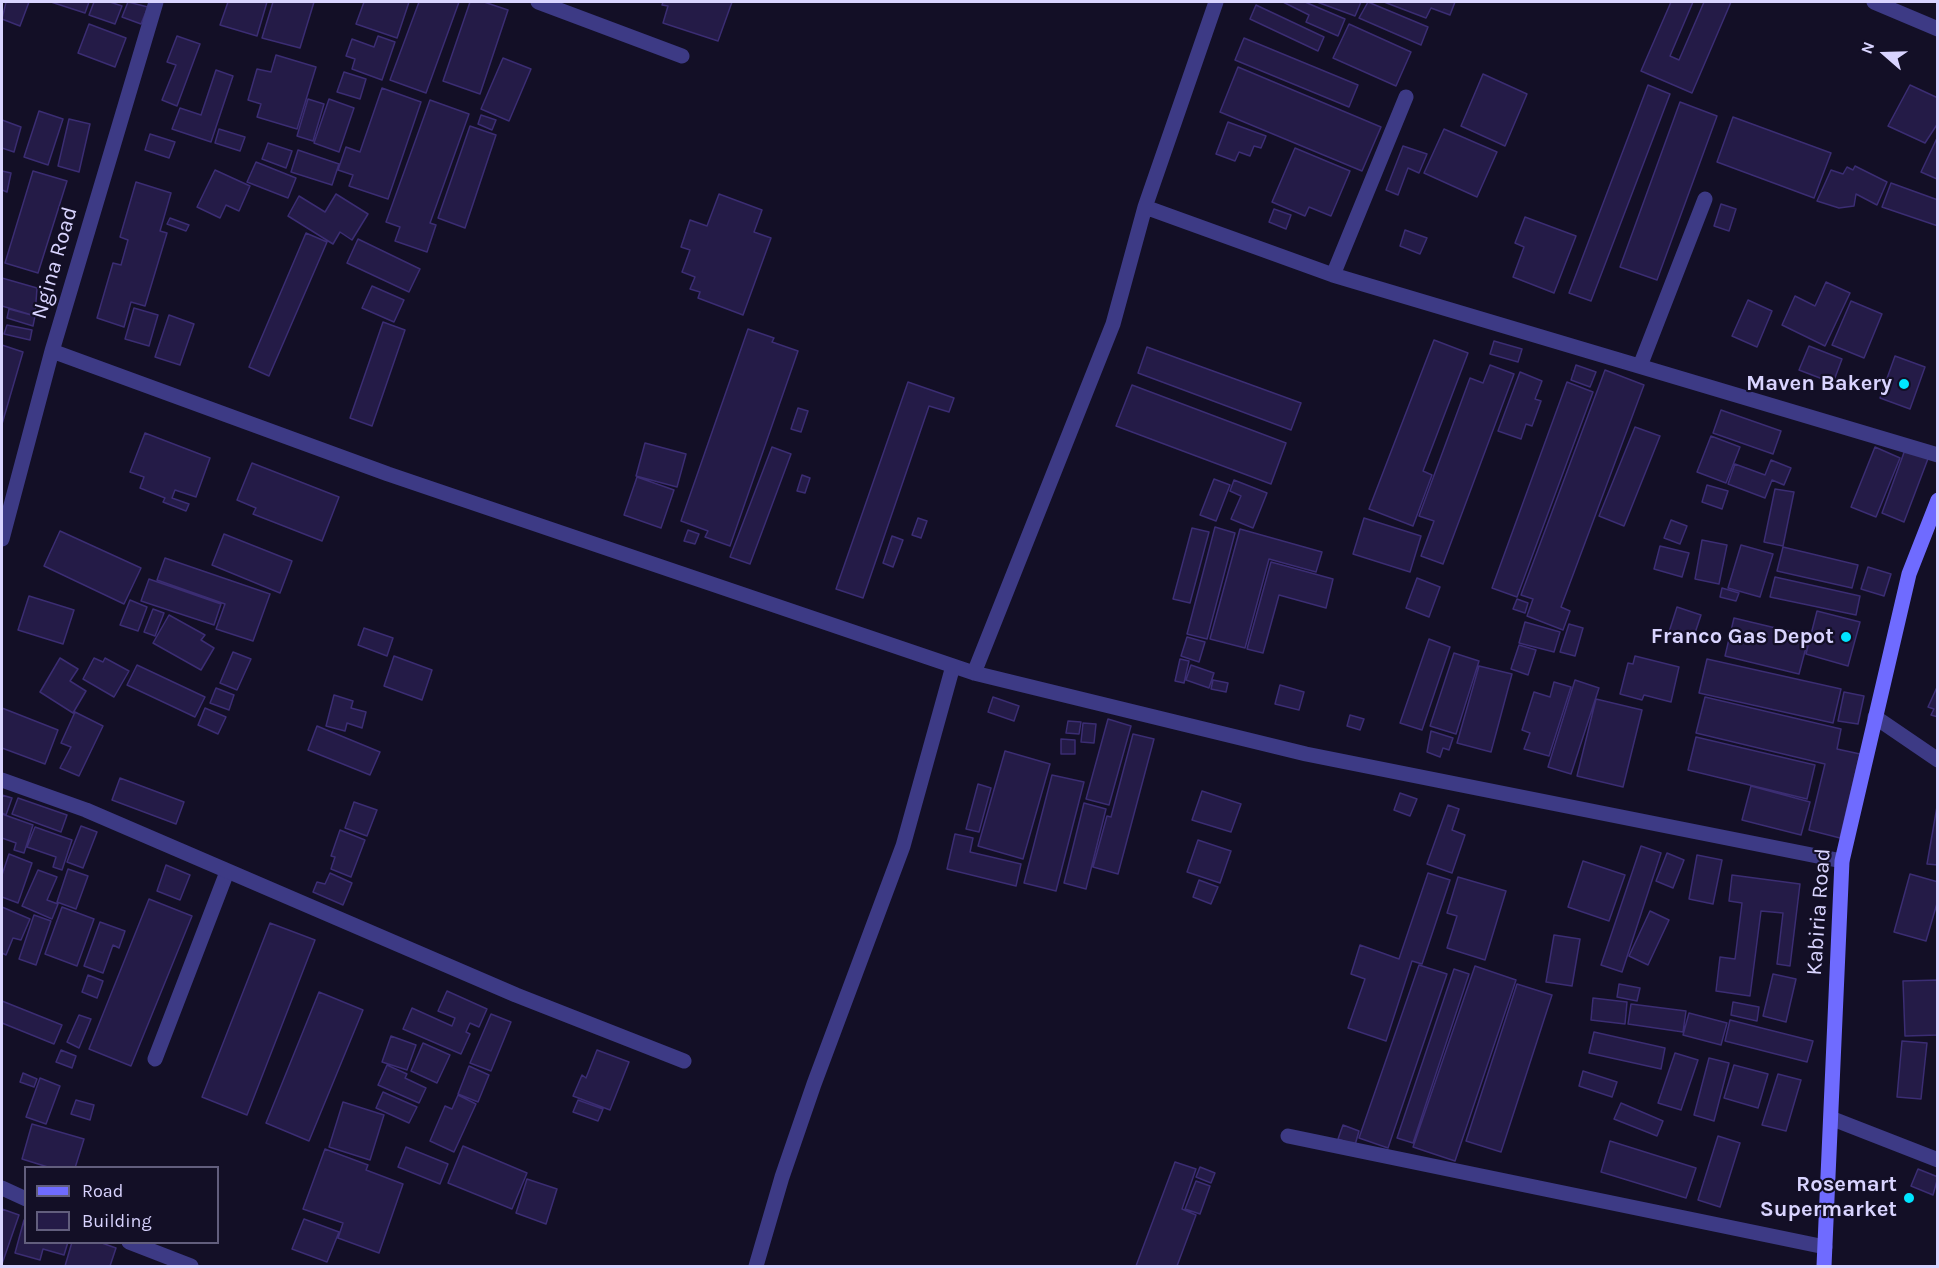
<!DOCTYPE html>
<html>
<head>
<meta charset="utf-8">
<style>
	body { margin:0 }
	#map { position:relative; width:1939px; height:1268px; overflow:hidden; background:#130f26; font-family:Karla,sans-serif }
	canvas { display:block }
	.frame { position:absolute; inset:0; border:3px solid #d9d4ff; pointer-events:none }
	.legend { position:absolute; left:24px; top:1166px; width:195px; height:78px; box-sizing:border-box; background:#130f26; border:2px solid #625e7d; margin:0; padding:8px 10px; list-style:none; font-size:18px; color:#d9d4ff }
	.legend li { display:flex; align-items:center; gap:12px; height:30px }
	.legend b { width:30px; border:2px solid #625e7d }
	.north { position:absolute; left:1855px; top:24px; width:60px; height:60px; -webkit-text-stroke:4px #130f26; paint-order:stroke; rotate:290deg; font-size:16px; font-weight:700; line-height:24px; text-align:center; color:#d9d4ff }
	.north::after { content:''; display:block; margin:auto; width:21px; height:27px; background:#d9d4ff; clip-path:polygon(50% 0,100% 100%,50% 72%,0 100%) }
</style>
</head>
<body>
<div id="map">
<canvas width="1939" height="1268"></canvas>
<div class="frame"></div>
<ul class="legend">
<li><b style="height:8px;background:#6f6bff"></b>Road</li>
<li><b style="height:16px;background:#241b47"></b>Building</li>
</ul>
<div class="north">N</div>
</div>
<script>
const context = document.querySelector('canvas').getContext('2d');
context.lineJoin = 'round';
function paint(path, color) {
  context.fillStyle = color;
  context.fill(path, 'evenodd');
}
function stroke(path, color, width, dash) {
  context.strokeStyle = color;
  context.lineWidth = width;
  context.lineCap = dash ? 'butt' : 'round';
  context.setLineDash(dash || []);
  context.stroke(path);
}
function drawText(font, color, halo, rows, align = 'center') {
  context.font = font + ' Karla,sans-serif';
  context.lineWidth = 4.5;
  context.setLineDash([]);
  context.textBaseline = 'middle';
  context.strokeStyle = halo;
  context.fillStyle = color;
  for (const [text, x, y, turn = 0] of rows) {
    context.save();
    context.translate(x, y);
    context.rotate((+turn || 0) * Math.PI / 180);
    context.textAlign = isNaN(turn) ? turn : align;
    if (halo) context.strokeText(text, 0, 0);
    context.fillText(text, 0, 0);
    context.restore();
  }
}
const building = new Path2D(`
	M6 2H29L20 26 2 19Z
	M51 2H89L85 13Z
	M94 2H110L122 6 115 24 89 15Z
	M128 2 148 7 141 24 122 17Z
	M228 2H267L257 36 220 25Z
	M273 2H314L300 48 262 38Z
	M364 2H409L397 38 356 24Z
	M419 2H459L426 93 390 80Z
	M470 2H484L508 10 480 94 443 81Z
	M663 2H732L718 41 663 23 668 6 662 5Z
	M1283 2H1305L1345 19 1338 36 1306 22 1309 15Z
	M1317 2H1361L1355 16Z
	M1368 2 1428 27 1421 45 1359 18Z
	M1384 2H1455L1450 15 1431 8 1426 18Z
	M1671 2H1693L1670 56 1679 60 1704 2H1731L1692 93 1641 71Z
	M1256 5 1324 37 1318 51 1250 19Z
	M89 24 126 38 115 67 78 53Z
	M1349 24 1411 52 1396 86 1333 58Z
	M177 36 200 44 177 106 162 100 176 65 167 62Z
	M378 36 395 42 382 80 352 69 355 59 346 56 352 39 374 47Z
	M1244 38 1358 85 1349 107 1235 60Z
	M276 55 316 67 297 129 257 117 261 104 248 100 257 69 271 72Z
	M503 58 531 69 509 121 481 109Z
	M1238 67 1381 127 1362 171 1220 112Z
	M216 70 233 76 211 142 172 129 180 108 201 115Z
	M344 72 366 79 360 99 337 92Z
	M1483 74 1527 94 1505 146 1461 126Z
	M1648 85 1670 94 1591 301 1569 293Z
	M1910 85 1938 98V123L1925 143 1888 126Z
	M382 88 421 102 388 199 349 186 353 175 338 170 346 147 360 152Z
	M308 99 324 104 313 141 297 136Z
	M329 99 354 108 339 152 314 143Z
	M430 100 469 114 430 223 436 225 427 252 395 241 400 227 386 222Z
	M1680 102 1717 116 1657 280 1620 267Z
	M39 111 63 119 48 165 24 157Z
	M481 115 496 120 492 130 478 124Z
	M1733 117 1831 153 1814 198 1717 162Z
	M69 119 90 124 79 172 58 166Z
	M2 120 21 127 14 152 2 148Z
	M1228 122 1266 136 1261 148 1254 146 1250 156 1239 152 1235 161 1216 154Z
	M470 126 496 135 465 228 438 218Z
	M219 129 245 137 240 151 215 143Z
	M1444 129 1497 152 1477 197 1424 173Z
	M150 134 175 142 169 158 145 150Z
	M1938 136V178L1937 179 1921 172Z
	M268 143 292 151 286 168 262 159Z
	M1403 146 1427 154 1419 173 1408 168 1398 195 1386 190Z
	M1295 148 1350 171 1331 216 1309 207 1305 216 1272 202Z
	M298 150 339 164 332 185 291 172Z
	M256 162 296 178 288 198 247 182Z
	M1855 166 1887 182 1877 205 1856 194 1854 206 1839 208 1817 201 1831 170 1843 174 1847 167 1853 170Z
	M215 170 250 186 239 211 226 205 220 218 197 207Z
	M2 171 11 173 7 192 2 190Z
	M33 171 67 181 38 273 5 263Z
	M136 182 171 193 160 231 167 233 145 306 131 302 124 327 97 318 113 263 121 265 128 240 120 237Z
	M1891 183 1938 200V226L1882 207Z
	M336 194 368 214 352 240 340 232 333 244 288 216 299 196 325 212Z
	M719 194 762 210 754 232 771 238 743 315 698 298 700 292 690 289 695 277 682 272 690 250 681 247 690 220 707 226Z
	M1721 204 1736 209 1729 231 1714 226Z
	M1274 209 1291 215 1286 229 1269 222Z
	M1525 217 1576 236 1554 293 1513 277 1524 247 1515 243Z
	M170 218 189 225 186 231 167 224Z
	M1405 230 1427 238 1420 254 1400 246Z
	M306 233 327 242 269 376 249 367Z
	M358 239 420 269 409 292 347 263Z
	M2 278 37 288 35 316 2 306Z
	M1826 282 1850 293 1825 346 1782 325 1795 296 1815 306Z
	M372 286 404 300 394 322 362 308Z
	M1748 300 1772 311 1757 347 1732 336Z
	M1851 301 1882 314 1864 358 1832 345Z
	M134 308 158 315 149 346 125 339Z
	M9 309 35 316 33 326 7 318Z
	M169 315 194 324 180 365 155 357Z
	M383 322 405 330 372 426 350 418Z
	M7 325 32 330 30 340 4 334Z
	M748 329 774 338 772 342 798 351 730 546 705 537 708 531 681 521Z
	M1434 340 1468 353 1423 471 1432 475 1413 526 1369 509Z
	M1494 341 1522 349 1518 362 1490 354Z
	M2 345 23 352 2 424Z
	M1809 346 1842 359 1833 383 1799 370Z
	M1147 347 1301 403 1291 430 1138 373Z
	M1895 356 1925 367 1910 409 1880 398Z
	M1490 365 1514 374 1443 564 1421 556 1434 521 1419 516 1470 378 1483 383Z
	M1576 365 1596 372 1590 387 1571 380Z
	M1605 370 1644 385 1561 607 1570 611 1563 630 1527 616 1533 599 1521 595Z
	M1520 372 1542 381 1535 399 1541 401 1532 426 1526 424 1521 439 1498 431Z
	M908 382 954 398 949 412 929 406 863 598 836 589Z
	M1567 382 1593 392 1517 597 1492 588Z
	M1132 385 1286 443 1271 484 1116 426Z
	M798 408 808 411 801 432 791 429Z
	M1721 410 1781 431 1773 454 1713 433Z
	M1635 427 1660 436 1624 526 1599 516Z
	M145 433 210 458 196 497 175 490 172 498 189 504 186 511 163 502 165 498 140 488 144 477 130 472Z
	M1711 436 1740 447 1726 483 1697 472Z
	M645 443 686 454 677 487 636 476Z
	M772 447 791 454 750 564 730 557Z
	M1875 447 1900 458 1876 517 1851 507Z
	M1906 447 1929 456 1904 522 1882 513Z
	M1771 460 1791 468 1784 485 1772 480 1765 498 1728 484 1735 464 1765 475Z
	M252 463 339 497 322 541 253 514 256 508 237 500Z
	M802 475 810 478 805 493 797 491Z
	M637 477 674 490 661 528 624 515Z
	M1214 479 1230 485 1216 521 1200 515Z
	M1234 480 1267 493 1253 528 1231 519 1241 496 1230 491Z
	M1707 485 1728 491 1722 509 1702 502Z
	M1775 489 1794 492 1783 546 1764 542Z
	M918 518 927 521 921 538 912 535Z
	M1364 518 1421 536 1410 572 1353 554Z
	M1671 520 1687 526 1680 544 1664 538Z
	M1215 527 1235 533 1207 639 1187 634Z
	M1192 528 1209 532 1190 603 1173 599Z
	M1240 529 1322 552 1316 572 1269 559 1245 648 1210 639Z
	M688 530 699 534 695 544 684 541Z
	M60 531 141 568 124 604 44 566Z
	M224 534 292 561 280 593 212 565Z
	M892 536 903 540 893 567 883 563Z
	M1702 540 1727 545 1719 584 1695 579Z
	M1741 545 1773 554 1760 597 1728 588Z
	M1660 546 1689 553 1682 577 1654 569Z
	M1783 547 1858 565 1852 588 1777 571Z
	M165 558 270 594 253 641 216 629 225 604 157 580Z
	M1271 562 1333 579 1326 608 1279 595 1263 653 1247 649Z
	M1868 567 1891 574 1884 596 1861 589Z
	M1775 577 1860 596 1856 615 1770 597Z
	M1417 578 1440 587 1429 617 1406 608Z
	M149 579 221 604 214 625 141 601Z
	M1722 588 1739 593 1736 601 1720 597Z
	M29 596 74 610 63 644 18 630Z
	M1517 599 1528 603 1525 613 1513 609Z
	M130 600 147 607 138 631 120 625Z
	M1677 607 1701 615 1693 639 1669 632Z
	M153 609 164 613 155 636 144 632Z
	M1817 611 1860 622 1848 666 1806 654Z
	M169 615 205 635 201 640 214 648 201 670 153 643Z
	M1734 618 1809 636 1799 674 1725 656Z
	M1525 622 1560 632 1554 652 1519 643Z
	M1569 624 1583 628 1575 656 1560 652Z
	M364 628 393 638 387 656 358 645Z
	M1187 637 1205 642 1199 662 1181 656Z
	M1429 639 1450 647 1422 730 1400 723Z
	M1519 645 1536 650 1528 675 1511 669Z
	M233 652 251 659 237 690 220 683Z
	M1454 653 1479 661 1456 734 1430 726Z
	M394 656 432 670 422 700 384 686Z
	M1635 656 1679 667 1671 702 1644 695 1642 700 1620 694 1628 663 1633 664Z
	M60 658 78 669 70 681 86 691 73 713 40 692Z
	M94 658 103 662 105 658 129 671 114 697 83 679Z
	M1180 659 1189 661 1184 683 1175 681Z
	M1707 659 1841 689 1833 723 1699 693Z
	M137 665 205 697 195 717 127 685Z
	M1191 665 1214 673 1209 688 1186 680Z
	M1479 666 1512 674 1491 752 1457 743Z
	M1213 680 1228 683 1226 692 1211 689Z
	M1575 680 1599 688 1571 774 1548 767Z
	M1554 682 1571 687 1549 756 1524 749 1530 733 1522 730 1534 692 1550 697Z
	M1280 685 1304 692 1299 710 1275 704Z
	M1938 685V717L1931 715 1934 709 1928 707Z
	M216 688 234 695 229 710 210 703Z
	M1844 692 1864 696 1858 724 1838 721Z
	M334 695 353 701 351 708 366 712 362 728 347 723 345 731 326 726Z
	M993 697 1019 706 1014 721 988 712Z
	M1705 697 1841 729 1837 749 1860 754 1840 838 1809 830 1825 764 1696 733Z
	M1596 699 1642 710 1623 787 1577 776Z
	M2 708 58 730 45 764 2 748Z
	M205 708 226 717 218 734 198 725Z
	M75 712 103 726 79 776 60 768 71 747 61 743Z
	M1350 715 1364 719 1360 730 1347 726Z
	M1108 719 1131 726 1109 805 1086 799Z
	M1068 721 1081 722 1079 734 1066 733Z
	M1083 723 1096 724 1094 743 1081 742Z
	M317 726 380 752 370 775 308 750Z
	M1431 731 1453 738 1449 750 1443 748 1440 757 1427 752Z
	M1133 734 1154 739 1118 874 1093 867 1107 816 1111 817Z
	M1696 737 1815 765 1807 799 1688 770Z
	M1061 739 1075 740V754H1061Z
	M1005 751 1050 764 1023 859 978 846Z
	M1052 775 1084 782 1056 891 1024 883Z
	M120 778 184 802 176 824 112 800Z
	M978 784 991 788 979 832 966 829Z
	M1751 786 1810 802 1801 835 1742 820Z
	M1202 791 1241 804 1231 832 1192 820Z
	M1400 793 1417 799 1410 816 1394 810Z
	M2 795 12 798 6 815 2 813Z
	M18 798 67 815 61 832 12 814Z
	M1938 801V865L1927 864Z
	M354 802 377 810 367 836 345 828Z
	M1084 803 1106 809 1086 889 1064 883Z
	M1448 805 1459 809 1452 830 1465 835 1452 873 1427 864Z
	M2 814 33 825 24 853 14 850 16 843 2 838Z
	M81 826 97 832 83 868 67 862Z
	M35 827 72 840 62 870 53 867 56 857 27 847Z
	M340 830 365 840 351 877 331 869 335 857 331 856Z
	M955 834 973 838 970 852 1021 864 1016 886 947 869Z
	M1198 840 1231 851 1220 883 1187 872Z
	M1641 846 1661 853 1622 972 1601 965Z
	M1667 853 1684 860 1673 888 1656 881Z
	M9 854 32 863 18 903 2 897V875Z
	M1697 855 1722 860 1713 904 1689 899Z
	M1583 861 1625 875 1609 921 1568 907Z
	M166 865 190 875 180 900 157 891Z
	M68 869 88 876 76 909 57 902Z
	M38 870 57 877 47 900 58 904 52 919 22 906Z
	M330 873 352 883 343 905 313 892 317 882 325 884Z
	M1428 873 1450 880 1422 964 1412 961 1386 1041 1348 1028 1365 979 1351 974 1360 945 1399 959Z
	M1910 874 1938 882V900L1926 941 1894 932Z
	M1732 875 1800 884 1790 966 1777 964 1783 913 1761 911 1750 996 1716 991 1720 957 1735 959 1742 903 1729 901Z
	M1458 877 1506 891 1485 960 1447 948 1457 916 1447 913Z
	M1199 880 1218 887 1211 904 1193 897Z
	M149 899 192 916 131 1066 89 1049Z
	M2 907 30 919 21 940 13 938 6 955 2 953Z
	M62 907 94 919 77 966 45 954Z
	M1650 911 1669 920 1648 965 1629 956Z
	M34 915 51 921 36 965 19 959Z
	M100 922 125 931 119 948 113 945 103 973 84 966Z
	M270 923 315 940 247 1115 202 1097Z
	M1554 935 1580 939 1572 986 1546 982Z
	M1419 965 1447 974 1388 1148 1359 1138Z
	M1475 966 1516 980 1455 1161 1413 1147Z
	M1454 969 1469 974 1413 1143 1397 1138Z
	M1773 974 1796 979 1786 1022 1763 1016Z
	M88 975 103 981 97 998 82 992Z
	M1938 980V1035L1905 1036 1903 981Z
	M1517 984 1552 995 1501 1152 1466 1141Z
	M1619 984 1640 988 1637 1001 1617 997Z
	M447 991 487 1009 479 1027 470 1023 466 1032 470 1034 461 1054 403 1029 412 1008 452 1026 455 1018 438 1011Z
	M319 992 363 1010 309 1141 266 1123Z
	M1593 998 1627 1002 1625 1024 1591 1020Z
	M2 1001 62 1025 54 1044 2 1023Z
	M1733 1002 1759 1007 1757 1021 1731 1015Z
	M1631 1004 1686 1011 1683 1032 1628 1024Z
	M1689 1013 1727 1023 1721 1045 1683 1035Z
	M491 1014 511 1022 491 1071 470 1063Z
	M79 1015 91 1019 79 1048 67 1042Z
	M1730 1020 1813 1041 1807 1062 1725 1041Z
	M1594 1032 1665 1048 1661 1069 1589 1053Z
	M391 1036 416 1045 407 1070 382 1062Z
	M1902 1041 1927 1043 1921 1099 1897 1097Z
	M423 1043 450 1055 437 1083 411 1071Z
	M61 1050 76 1056 72 1068 56 1062Z
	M597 1050 629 1062 610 1110 573 1096 582 1075 586 1078Z
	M1675 1053 1698 1060 1681 1110 1658 1103Z
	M1709 1058 1729 1063 1714 1121 1694 1115Z
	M387 1065 407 1074 405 1078 426 1088 419 1103 378 1085Z
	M1734 1065 1768 1074 1758 1108 1724 1098Z
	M469 1066 489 1075 478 1102 458 1094Z
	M1583 1071 1617 1082 1612 1097 1579 1086Z
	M23 1073 37 1079 34 1087 20 1082Z
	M1778 1074 1801 1080 1786 1131 1762 1125Z
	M40 1078 60 1086 46 1124 26 1117Z
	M383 1092 417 1107 409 1123 376 1108Z
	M458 1095 476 1104 454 1152 430 1141 445 1106 452 1109Z
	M76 1100 94 1105 90 1120 71 1114Z
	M578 1100 603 1109 598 1121 573 1112Z
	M343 1102 384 1115 370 1160 329 1147Z
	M1621 1103 1663 1121 1657 1136 1614 1119Z
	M32 1124 84 1139 75 1168H51L22 1159Z
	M1343 1125 1359 1131 1355 1145 1338 1139Z
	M1718 1136 1740 1143 1720 1207 1698 1200Z
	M1610 1141 1696 1168 1686 1198 1601 1172Z
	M463 1146 527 1173 512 1209 448 1183Z
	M406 1147 448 1164 440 1184 398 1167Z
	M325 1149 368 1165 366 1170 403 1184 379 1253 338 1238 343 1223 303 1209Z
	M1175 1162 1196 1169 1182 1209 1196 1215 1177 1266H1136Z
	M1200 1167 1215 1173 1211 1183 1196 1177Z
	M1918 1169 1938 1177 1933 1195 1911 1186Z
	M527 1179 557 1189 546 1224 516 1213Z
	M1196 1181 1210 1186 1200 1214 1185 1209Z
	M2 1209 19 1215 2 1264Z
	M304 1219 339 1232 327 1262 292 1249Z
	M24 1220 26 1242H68L64 1255 43 1249 40 1260 15 1253Z
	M72 1242H99L116 1248 110 1266H65Z`);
paint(building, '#241b47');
stroke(building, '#3b2d73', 1.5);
stroke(new Path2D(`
	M155 1059 227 872
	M1288 1136 1825 1247
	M2 1188 26 1199
	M129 1242 191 1266`), '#3d3a85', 15);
stroke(new Path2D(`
	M538 2 682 56
	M1874 2 1938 29
	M1145 207 1333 275 1938 455
	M1333 275 1406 97
	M52 351 388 474 974 673 1306 754 1842 861
	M1640 366 1705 199
	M2 539 52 351 156 2
	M974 673 1113 324 1145 207 1216 2
	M1875 717 1938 760
	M2 780 86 810 516 995 684 1061
	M1833 1119 1938 1160
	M756 1266 782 1177 814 1084 903 846 953 666`), '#3d3a85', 15);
stroke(new Path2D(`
	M1824 1266 1842 861 1909 574 1938 500`), '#6f6bff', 15);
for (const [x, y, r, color] of [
	[1904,384,6,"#00e5ff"],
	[1846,637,6,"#00e5ff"],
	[1909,1198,6,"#00e5ff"]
]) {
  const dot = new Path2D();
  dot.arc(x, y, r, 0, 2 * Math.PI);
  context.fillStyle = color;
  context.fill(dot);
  stroke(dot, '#130f26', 2);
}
drawText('22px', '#d9d4ff', '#130f26', [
	["Ngina Road",55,263,-74],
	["Kabiria Road",1819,912,-86]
]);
drawText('bold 22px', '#d9d4ff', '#130f26', [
	["Maven Bakery",1892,384],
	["Franco Gas Depot",1834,637],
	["Rosemart",1897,1185],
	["Supermarket",1897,1210]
], 'right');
</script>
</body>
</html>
